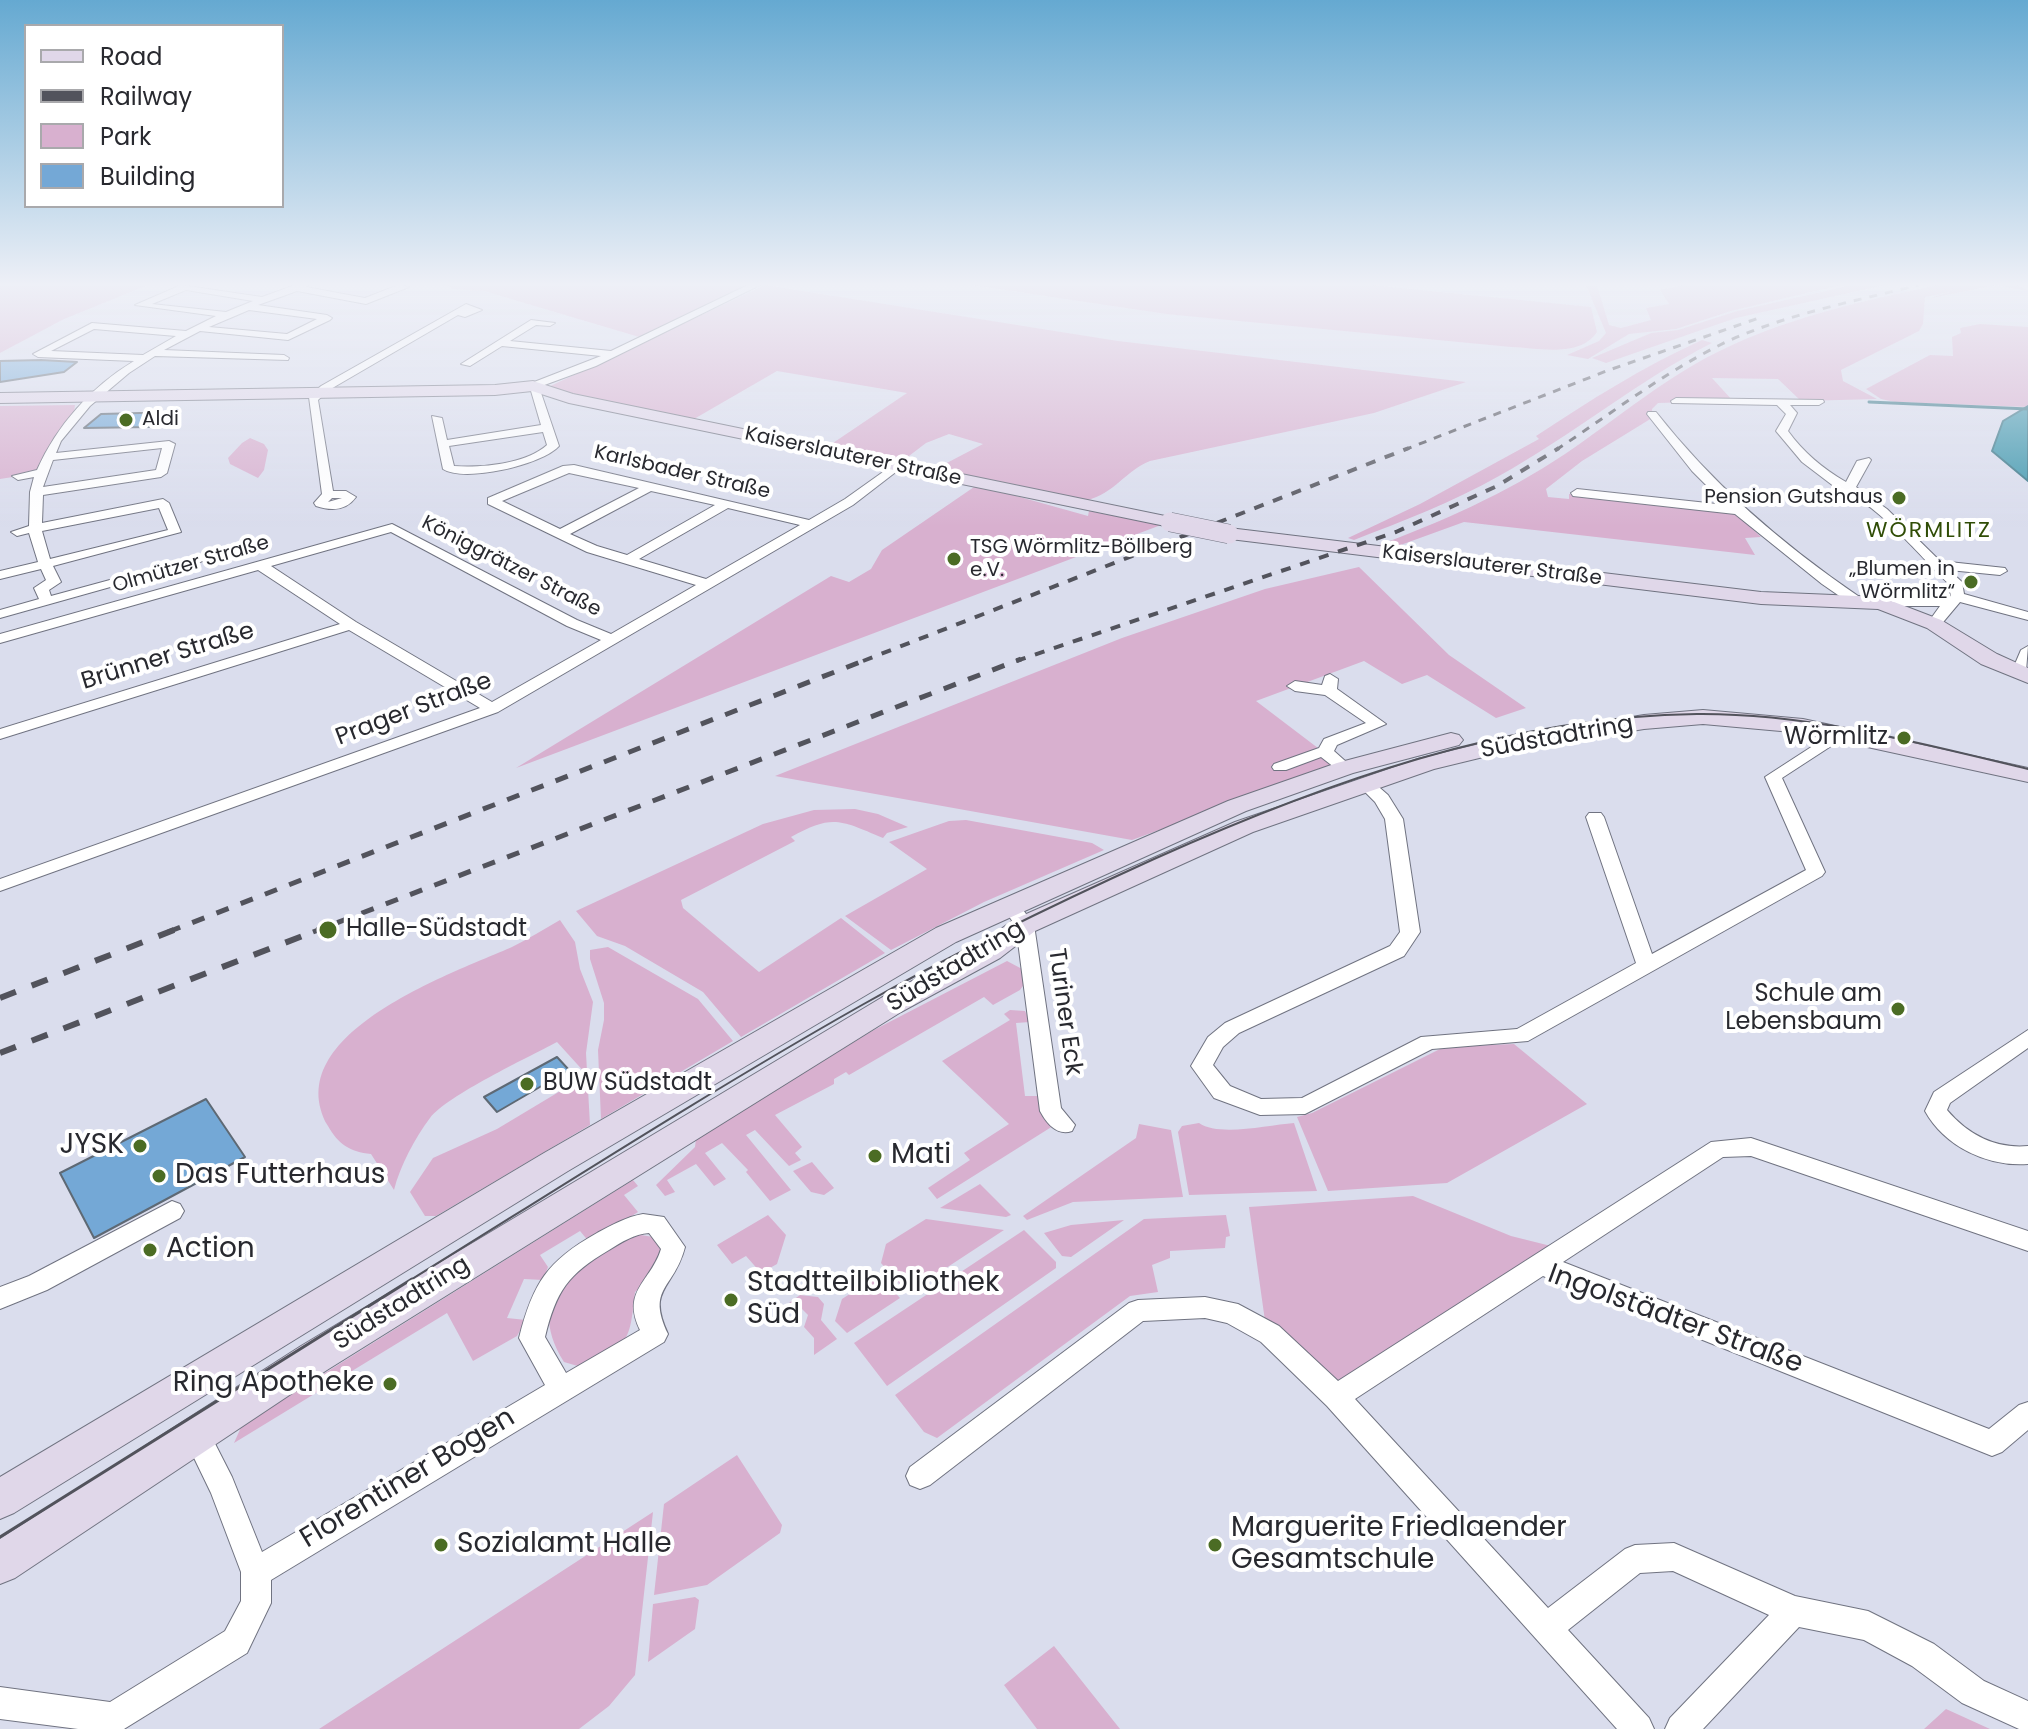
<!DOCTYPE html>
<html>
<head>
<meta charset="utf-8">
<style>
	body { margin:0 }
	#map { position:relative; width:2028px; height:1729px; overflow:hidden; background:#dadded; font-family:Poppins,sans-serif }
	canvas { display:block }
	.legend { position:absolute; left:24px; top:24px; width:260px; height:184px; box-sizing:border-box; background:#fff; border:2px solid #a9a9ac; margin:0; padding:10px 14px; list-style:none; font-size:24px; color:#28292f }
	.legend li { display:flex; align-items:center; gap:16px; height:40px }
	.legend b { width:40px; border:2px solid #a9a9ac }
</style>
</head>
<body>
<div id="map">
<canvas width="2028" height="1729"></canvas>
<ul class="legend">
<li><b style="height:10px;background:#e0d7e9"></b>Road</li>
<li><b style="height:10px;background:#52535c"></b>Railway</li>
<li><b style="height:22px;background:#d8b0cf"></b>Park</li>
<li><b style="height:22px;background:#74a8d6"></b>Building</li>
</ul>
</div>
<script>
const context = document.querySelector('canvas').getContext('2d');
context.lineJoin = 'round';
function paint(path, color) {
  context.fillStyle = color;
  context.fill(path, 'evenodd');
}
function stroke(path, color, width, dash) {
  context.strokeStyle = color;
  context.lineWidth = width;
  context.lineCap = dash ? 'butt' : 'round';
  context.setLineDash(dash || []);
  context.stroke(path);
}
function drawText(font, color, halo, rows, align = 'center') {
  context.font = font + ' Poppins,sans-serif';
  context.lineWidth = 8;
  context.setLineDash([]);
  context.textBaseline = 'middle';
  context.strokeStyle = halo;
  context.fillStyle = color;
  for (const [text, x, y, turn = 0] of rows) {
    context.save();
    context.translate(x, y);
    context.rotate((+turn || 0) * Math.PI / 180);
    context.textAlign = isNaN(turn) ? turn : align;
    if (halo) context.strokeText(text, 0, 0);
    context.fillText(text, 0, 0);
    context.restore();
  }
}
paint(new Path2D(`
	M0 285H148L64 319 0 353Z
	M448 285H756L646 339 484 291 452 289Z
	M765 285 1118 341 1466 382 1374 413 1150 461C1125 471 1114 494 1087 500L827 447 907 393 777 371 694 419 544 389ZM949 434 983 444 941 466 905 459 926 443Z
	M972 285H1371L1591 307 1597 332C1580 358 1537 348 1511 347L1166 314Z
	M1586 285H1597L1609 325 1621 328 1651 320 1646 308 1669 304 1660 290 1683 285H1841L1731 311 1676 329 1629 334 1588 359 1567 355 1599 341 1606 333Z
	M1852 285H1885L1736 318 1606 363 1592 358 1651 333 1678 330 1737 311Z
	M1938 285H2017L2028 291 1996 285 1927 299 1950 292 1925 297 1923 324 1919 331 1841 370 1843 381 1877 399 1801 401 1778 379 1712 378 1733 401 1658 403 1652 409V418L1582 461 1546 489 1548 497 1569 499V494L1734 512 1761 537 1745 538 1755 555 1464 522 1395 547H1374C1441 522 1505 494 1565 454 1618 418 1669 374 1728 347 1794 316 1866 300 1938 285Z
	M1980 324 2028 327V407L1895 402 1881 399 1866 389 1930 355 1953 356 1952 337 1961 333 1960 328Z
	M1702 340 1712 343C1637 381 1573 435 1499 476 1453 502 1403 521 1354 540L1348 538 1420 504 1539 439 1536 436C1589 401 1644 366 1702 340Z
	M75 405 74 413 39 473 0 479V406Z
	M250 438 264 444 268 450 264 470 258 478 230 464 228 458 242 443Z
	M977 485 1088 516 1089 511 1161 525 516 768 831 576 849 582 871 569 882 550Z
	M1359 567 1449 655 1526 708 1496 718 1427 675 1402 684 1364 661 1256 701 1339 764 1132 840 775 776 1122 638 1265 589Z
	M855 809 878 814 908 827 887 833 883 838C840 820 833 814 791 837L795 841 681 900 683 908 759 972 841 918 885 953 741 1037 703 992 625 946 597 936 576 911 763 824 814 810Z
	M966 820 1092 843 1104 850 984 902 891 950 845 916 927 869 889 842 949 821Z
	M560 920 575 942 580 969 593 1002 586 1053 590 1125 436 1216H425L410 1192 433 1158 497 1129 587 1075 557 1042C527 1058 448 1095 430 1118 415 1138 400 1166 394 1190L371 1154C350 1152 338 1144 328 1126 277 1034 453 973 512 947 528 939 544 929 560 920Z
	M608 947 698 999 733 1041 601 1119 598 1050 604 1020V1003L590 959V950Z
	M1007 961 1022 969 1025 983 1020 990 993 1005 984 997 849 1075 846 1072 834 1079V1084L775 1115 802 1147 795 1153 801 1160 789 1166 755 1130 746 1135 791 1190 770 1201 746 1172 748 1170 722 1143 705 1153 726 1179 714 1186 696 1164 667 1180 675 1192 665 1196 656 1185 695 1147 696 1139 872 1031Z
	M1010 1010 1025 1011 1030 1022 1016 1023 1025 1096H1040L1053 1126 937 1199 928 1188 970 1160 964 1153 1009 1124 942 1061 1010 1020 1004 1014Z
	M1514 1044 1587 1104 1447 1183 1328 1191 1297 1117 1312 1113 1444 1047Z
	M1199 1123C1219 1137 1268 1125 1294 1123L1317 1191 1189 1195 1178 1132 1182 1126Z
	M1139 1124 1171 1130 1183 1197 1073 1202 1027 1220 1023 1216 1136 1138Z
	M812 1162 834 1188 824 1195 811 1192 793 1171Z
	M633 1180 638 1186 624 1195 638 1212 590 1243 580 1231 540 1255 548 1267 543 1280 524 1279 507 1318 526 1320 517 1336 473 1361 447 1313 234 1443 242 1425Z
	M980 1184 1011 1215 1006 1217 940 1208Z
	M1413 1196 1511 1236 1563 1249 1336 1397 1266 1328 1249 1207Z
	M768 1215 786 1235 777 1264 761 1273 746 1256 732 1264 717 1245Z
	M1226 1215 1230 1236 1226 1237 1225 1248 1170 1251V1258L1152 1265 1158 1292 1130 1296 937 1438 924 1432 895 1395 1144 1219Z
	M926 1219 1004 1230 908 1293 881 1263 886 1244Z
	M1124 1220 1071 1257 1062 1256 1044 1233 1071 1225Z
	M1024 1230 1056 1262V1268L887 1386 854 1343Z
	M635 1234 659 1238 668 1253 658 1273 635 1292C629 1347 629 1342 581 1367L564 1362C521 1291 580 1265 635 1234Z
	M879 1275 900 1298 847 1333 835 1321 842 1299Z
	M800 1295 818 1297 824 1304 821 1320 837 1339 814 1355V1338L804 1327 808 1315 800 1307 789 1303Z
	M737 1455 782 1525 780 1533 707 1585 654 1595 664 1504Z
	M653 1512 635 1675 609 1706 579 1729H319Z
	M695 1597 699 1600 695 1629 648 1662 653 1604Z
	M1054 1646 1120 1729H1037L1004 1685Z
	M1946 1709 1990 1729H1924Z`), '#d8b0cf');
const water = new Path2D(`
	M2028 406V481L1992 451 2003 421Z`);
paint(water, '#4298ae');
stroke(water, '#3a7788', 2);
stroke(new Path2D(`
	M1869 402 2028 409`), '#3a7788', 3);
const building = new Path2D(`
	M41 360 77 362 64 372 0 382V361Z
	M140 413H165L149 427 84 428 101 414Z
	M557 1057 569 1070 497 1112 484 1097Z
	M206 1099 245 1157 94 1238 60 1173Z`);
paint(building, '#74a8d6');
stroke(building, '#5e6974', 2);
const street = new Path2D(`
	M181 285 262 297 295 285H308L306 287 365 298 398 285 409 287 366 304 297 291 258 305 327 315 332 318 330 320 288 340 200 331 164 350 284 355 289 358 288 360 155 356 129 373 90 406 61 441 56 453 169 441 175 444 167 473 161 477 43 495 42 523 163 499 169 503 181 532 53 566 61 582 49 590 51 596 235 546 242 550 0 618V610L39 599 34 588 46 580 41 569 0 579V571L38 562 29 533 17 536 11 532 29 526 30 492 34 477 18 480 12 476 37 470C57 425 91 387 134 361L38 357 33 354 92 323 186 331 216 316 135 305ZM186 290 253 301 226 312 152 304ZM249 310 317 319 287 334 209 327ZM94 329 176 336 143 355 51 351ZM162 448 156 470 43 487 53 460ZM159 508 168 530 50 559 42 531Z
	M748 285H760L596 366 539 387 559 446C542 465 464 483 443 469L432 416 442 418 447 440 541 425 529 384 601 356 502 346 470 366 461 364 531 320 555 323 550 326 536 325 510 341 611 351ZM543 432 547 445C526 464 481 468 454 466L449 446Z
	M466 304 482 310 465 317 458 315 329 390 318 400 333 491H346L356 497C346 511 331 511 316 506L314 503 322 494 309 397 321 386ZM332 498H342L328 502Z
	M1676 398 1823 400 1824 402 1819 405H1790L1797 413 1788 431C1804 453 1822 468 1846 482L1857 461 1869 458 1871 460 1856 487 1887 509 1940 561 2005 568 2007 571 2000 575 1949 570 1962 582 1964 594 2028 612V620L1960 602 1939 627 1934 628 1927 624 1940 606H1876V600L1881 599 1947 598 1951 596 1948 583C1926 563 1872 497 1844 494L1802 462 1776 431 1786 414 1777 405 1672 403 1671 401Z
	M1648 412H1656C1714 486 1783 545 1861 598V604H1851L1822 584 1735 514 1573 496 1571 493 1577 489 1726 505 1692 471 1647 414Z
	M897 462 901 464V468L853 505 498 712 0 891V879L480 708 349 630 0 739V729L340 624 258 570 0 643V634L392 524 577 620 611 634 696 585 587 552 488 504V498L563 466 574 465 809 520 845 499ZM569 473 639 488 560 529 502 501ZM651 491 715 505 627 555 597 546 570 534ZM728 508 800 525 706 579 639 559ZM391 532 567 626 601 640 492 702 356 622 271 566Z
	M2028 646 2026 671 2024 674H2014L2012 671 2021 650Z
	M1330 674 1338 679 1337 689 1386 724 1337 745 1334 751 1353 768 1351 771H1339L1321 757 1286 770H1274L1272 767 1274 764 1319 748 1324 739 1366 723 1325 695 1295 691 1287 686 1295 681 1322 685 1325 676Z
	M1839 729 1845 731 1847 734 1845 737 1782 778 1825 872 1822 876 1528 1041 1432 1049 1305 1114 1260 1115 1214 1098 1191 1066 1208 1037 1225 1023 1390 946 1400 932 1385 819 1375 802 1358 785 1360 781H1372L1388 795 1403 819 1420 932 1404 956 1239 1033 1223 1047 1213 1065 1230 1086 1261 1099 1302 1098 1421 1037 1517 1029 1636 963 1586 817 1589 813H1601L1604 817 1652 954 1806 870 1765 777Z
	M1011 901 1018 903 1034 925 1061 1108 1075 1125 1072 1131C1057 1136 1047 1124 1040 1111L1016 926 1002 907Z
	M2028 1030V1048L1950 1103 1947 1110C1968 1135 1996 1149 2028 1146V1164C1988 1167 1945 1147 1925 1111L1934 1092Z
	M1751 1138 2028 1231V1251L1751 1156 1723 1157 1563 1262 1989 1429 2019 1405 2028 1402V1430L2002 1452 1992 1456 1543 1276 1355 1399 1548 1608 1625 1549 1635 1545 1674 1543 1795 1596 1868 1611 1934 1644 1984 1681 2028 1701V1729H2019L1962 1703 1912 1666 1864 1640 1799 1627 1703 1729H1665L1670 1718 1769 1615 1673 1571 1640 1573 1568 1630 1649 1718 1654 1729H1617L1327 1406 1261 1342 1227 1323 1205 1318 1143 1321 930 1485 920 1489 910 1485 906 1476 910 1467 1129 1303 1138 1300 1205 1297 1238 1304 1279 1326 1338 1381 1711 1142Z
	M172 1201 180 1204 184 1211 180 1218 47 1290 0 1309V1287L29 1276Z
	M643 1214 664 1217 685 1247C674 1290 646 1287 668 1334L664 1342 271 1580V1603L247 1653 124 1729H78L0 1719V1687L110 1702 225 1631 241 1601V1572L211 1493 182 1433 185 1424 195 1420 205 1424 232 1477 262 1552 545 1385 519 1338C533 1283 547 1261 597 1233 612 1225 626 1217 643 1214ZM649 1233 661 1249C651 1282 621 1290 640 1330L566 1373 545 1337C556 1291 568 1274 609 1250 622 1242 634 1234 649 1233Z`);
const secondary = new Path2D(`
	M533 381 573 394 1170 517 1179 522 1170 527 569 403 532 391 495 395 0 403V393L495 385Z
	M1229 528 1761 592 1881 597 1941 620 1997 654 2028 668V683L1981 664 1927 628 1878 609 1761 604 1222 538 1220 534Z
	M1703 710 1803 719 2028 768V782L1803 733 1703 724 1644 729 1504 752 1434 769 1253 832 1035 931 1000 958 901 1012 327 1370 15 1578 0 1584V1539L301 1346 881 998 980 944 1015 919 1235 822 1418 759 1504 738 1644 715Z
	M1451 733 1459 735 1463 740 1459 745 1353 773 1246 811 956 942 568 1171 14 1513 0 1519V1477L544 1153 936 928 1228 801 1337 763Z`);
stroke(street, '#707381', 2);
stroke(secondary, '#707381', 2);
paint(street, '#fff');
paint(secondary, '#e0d7e9');
stroke(new Path2D(`
	M409 1281C559 1188 708 1092 862 1005 956 952 1055 904 1154 859 1324 783 1509 716 1697 714 1809 713 1920 743 2028 769`), '#52535c', 2);
stroke(new Path2D(`
	M0 1537 412 1279`), '#52535c', 3);
stroke(new Path2D(`
	M1404 450 1609 370 1759 318
	M1556 450C1612 413 1666 371 1726 342 1787 314 1855 301 1919 285`), '#52535c', 3, [8, 8]);
stroke(new Path2D(`
	M863 661 1409 448
	M1016 661 1396 532 1497 486 1559 448`), '#52535c', 4, [10, 10]);
stroke(new Path2D(`
	M168 932 868 659
	M313 932 1021 659`), '#52535c', 5, [13, 13]);
stroke(new Path2D(`
	M0 998 174 930
	M0 1053 318 930`), '#52535c', 6, [17, 17]);
const secondaryBridge = new Path2D(`
	M1170 522 1229 534`);
stroke(secondaryBridge, '#707381', 20, []);
stroke(secondaryBridge, '#e0d7e9', 19);
const sky = context.createLinearGradient(0, 0, 0, 527);
sky.addColorStop(0, '#65a9d1');
sky.addColorStop(0.54, '#eef0f7');
sky.addColorStop(1, '#eef0f700');
context.fillStyle = sky;
context.fillRect(0, 0, 2028, 527);
for (const [x, y, r, color] of [
	[126,420,8,"#4b6c24"],
	[1899,498,8,"#4b6c24"],
	[954,559,8,"#4b6c24"],
	[1971,582,8,"#4b6c24"],
	[1904,738,8,"#4b6c24"],
	[328,930,10,"#4b6c24"],
	[1898,1009,8,"#4b6c24"],
	[527,1084,8,"#4b6c24"],
	[140,1146,8,"#4b6c24"],
	[875,1156,8,"#4b6c24"],
	[159,1176,8,"#4b6c24"],
	[150,1250,8,"#4b6c24"],
	[731,1300,8,"#4b6c24"],
	[390,1384,8,"#4b6c24"],
	[441,1545,8,"#4b6c24"],
	[1215,1545,8,"#4b6c24"]
]) {
  const dot = new Path2D();
  dot.arc(x, y, r, 0, 2 * Math.PI);
  context.fillStyle = color;
  context.fill(dot);
  stroke(dot, '#fff', 3);
}
drawText('20px', '#28292f', '#fff', [
	["Aldi",142,420],
	["Pension Gutshaus",1883,498,"right"],
	["TSG Wörmlitz-Böllberg",970,548],
	["e.V.",970,571],
	["„Blumen in",1955,570,"right"],
	["Wörmlitz“",1955,593,"right"]
], 'left');
drawText('20px', '#28292f', '#fff', [
	["Kaiserslauterer Straße",853,457,12],
	["Karlsbader Straße",682,473,13],
	["Olmützer Straße",191,565,-16],
	["Kaiserslauterer Straße",1492,566,7],
	["Königgrätzer Straße",511,567,27]
]);
context.letterSpacing = '2px';
drawText('22px', '#304d06', '#fff', [
	["WÖRMLITZ",1929,531]
]);
context.letterSpacing = '0px';
drawText('24px', '#28292f', '#fff', [
	["Brünner Straße",168,657,-17],
	["Prager Straße",414,710,-21],
	["Südstadtring",1557,738,-10],
	["Südstadtring",956,967,-31],
	["Turiner Eck",1064,1012,82],
	["Südstadtring",402,1304,-32]
]);
drawText('24px', '#28292f', '#fff', [
	["Wörmlitz",1888,738],
	["Halle-Südstadt",346,930,"left"],
	["Schule am",1882,995],
	["Lebensbaum",1882,1023],
	["BUW Südstadt",543,1084,"left"]
], 'right');
drawText('28px', '#28292f', '#fff', [
	["JYSK",124,1146,"right"],
	["Mati",891,1156],
	["Das Futterhaus",175,1176],
	["Action",166,1250],
	["Stadtteilbibliothek",747,1284],
	["Süd",747,1316],
	["Ring Apotheke",374,1384,"right"],
	["Marguerite Friedlaender",1231,1529],
	["Gesamtschule",1231,1561],
	["Sozialamt Halle",457,1545]
], 'left');
drawText('28px', '#28292f', '#fff', [
	["Ingolstädter Straße",1675,1320,20],
	["Florentiner Bogen",408,1479,-31]
]);
</script>
</body>
</html>
